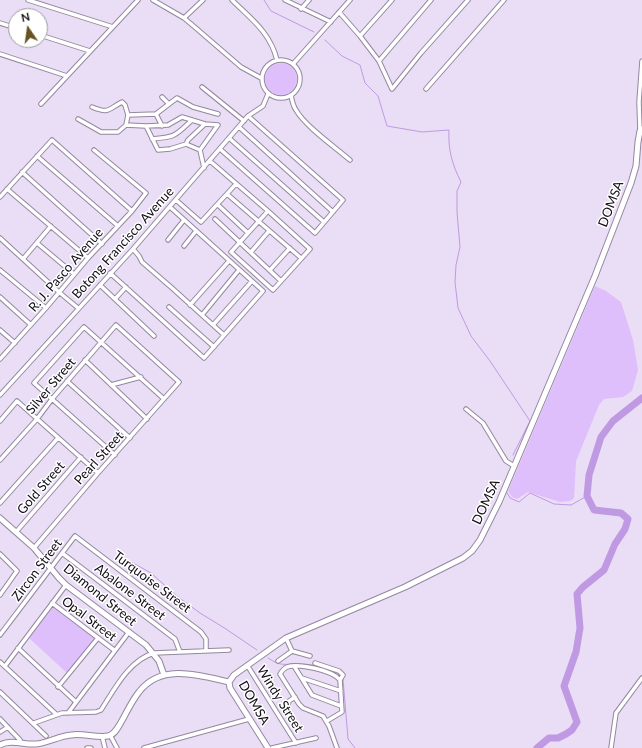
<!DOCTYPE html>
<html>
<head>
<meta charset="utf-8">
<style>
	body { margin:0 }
	#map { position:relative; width:642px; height:748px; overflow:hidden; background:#eaddf6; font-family:Lato,sans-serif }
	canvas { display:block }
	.north { position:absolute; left:8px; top:8px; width:40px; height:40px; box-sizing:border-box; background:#fff; border:1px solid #a09ea1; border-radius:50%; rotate:347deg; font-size:11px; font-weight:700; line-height:16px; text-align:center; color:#110c14 }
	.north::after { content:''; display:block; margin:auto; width:14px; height:18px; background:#675322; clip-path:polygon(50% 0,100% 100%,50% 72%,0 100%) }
</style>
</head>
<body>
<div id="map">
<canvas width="642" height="748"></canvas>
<div class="north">N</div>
</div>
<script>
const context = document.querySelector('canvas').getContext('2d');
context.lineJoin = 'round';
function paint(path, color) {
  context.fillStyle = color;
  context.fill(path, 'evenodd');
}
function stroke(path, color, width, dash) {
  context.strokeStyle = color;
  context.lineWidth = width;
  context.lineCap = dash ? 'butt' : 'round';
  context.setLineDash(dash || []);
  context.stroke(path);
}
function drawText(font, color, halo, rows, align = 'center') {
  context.font = font + ' Lato,sans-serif';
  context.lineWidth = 3;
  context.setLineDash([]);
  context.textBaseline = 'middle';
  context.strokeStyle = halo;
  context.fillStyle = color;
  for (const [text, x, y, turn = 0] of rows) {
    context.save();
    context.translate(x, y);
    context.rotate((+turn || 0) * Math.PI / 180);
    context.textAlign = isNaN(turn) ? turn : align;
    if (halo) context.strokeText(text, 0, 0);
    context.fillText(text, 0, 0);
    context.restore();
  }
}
paint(new Path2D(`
	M265 79a16 16 0 1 1 32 0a16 16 0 1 1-32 0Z
	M595 286 606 291 621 302 633 340 638 370 632 391 623 397 604 399 599 405 576 461 574 498 570 501 560 502 528 492 517 499 512 497 508 491Z
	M54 606 96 638 67 673 29 638Z`), '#debefb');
stroke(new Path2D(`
	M264 0 271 11 314 32
	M325 40 342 56 360 65 365 83 378 96 387 126 422 132 449 130C448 150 452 164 461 182L457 191V212L460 247 456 265 455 282 458 308 471 336 490 361 530 421 513 455
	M509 485 519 461
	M506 491 510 498 519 502 530 493 554 504 571 505 587 496
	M122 557 151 573 178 597 200 613 226 629 257 650
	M268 658C283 668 285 663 301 664 313 664 331 668 340 676
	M343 679 348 739 355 748`), '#c099e3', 1);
stroke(new Path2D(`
	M537 748 549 738H558L566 734 572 730 577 722 564 686 576 652 580 628 577 594 583 587 604 570 615 544 625 529 628 519 621 513 594 510 587 496 589 475 601 437 613 421 642 398`), '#c099e3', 7);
const street = new Path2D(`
	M28 0 113 27
	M153 0 184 18 197 29 241 67 261 78
	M232 0C251 19 270 32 277 60
	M285 0 331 22
	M301 9 309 0
	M339 12 360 36 379 61 392 89 421 53 468 0
	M184 18 203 0
	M0 23 16 28
	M40 35 90 51
	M360 36 392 0
	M0 54 67 76
	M262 79a19 19 0 1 1 38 0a19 19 0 1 1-38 0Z
	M379 61 431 0
	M293 64 350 0
	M202 87 244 121
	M426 89 504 0
	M291 95C292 101 293 106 296 110 305 126 335 147 350 160
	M41 104 138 0
	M169 104 177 98 193 107 218 114
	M92 107C109 114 107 110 122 102L125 105 128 115
	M156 114 162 126
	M78 119 101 132H118L126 125 128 115 156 114 169 104 162 97
	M126 125 146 126 158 150 170 149 186 144 200 150 204 168
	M146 126 168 125 182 117 205 124 218 125 200 150
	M239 127 333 212
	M640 131 639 102 642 61
	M229 138 324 222
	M152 139C176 137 175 136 192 120
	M186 144 188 140 205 124
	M220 149 315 233 343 200 248 116
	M37 156 118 226
	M210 161 268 211 310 249 273 290 231 252 268 211
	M22 172 102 244
	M7 189 88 258
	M227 194 301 258
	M0 197 52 140 132 211
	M176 200 201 222 236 184
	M218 205 248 233
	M215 219 281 281
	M0 238 60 293 78 308
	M168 240 184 220
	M37 243 74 274
	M184 246 196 231
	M133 249 139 256 142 262 172 288 224 335
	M251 252 269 231
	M23 259 51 226
	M0 270 46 308
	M270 270 290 248
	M110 273 204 358 263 291 170 207
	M100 285 154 336
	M0 297 31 325
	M115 299 126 287
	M190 305 229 261
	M169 307 214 347
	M202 315 239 270
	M213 325 252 281
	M0 330 15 343
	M0 359 46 308 88 258 132 211 146 193 94 150
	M85 360 147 419
	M67 381 130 438
	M111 385 141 377
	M0 395 133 249 248 116 263 106 268 94
	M466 409 483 423 506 461 514 466
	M0 421 17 401 98 473
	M115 455 34 383 84 327 164 399
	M0 460 37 419 52 399 116 325 179 382 98 473 34 548
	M0 503 58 438
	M16 532 81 457
	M62 553 175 639 180 652
	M0 554 17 571 0 595
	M52 603 114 650
	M0 635 75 536 201 632 206 639V650
	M286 638 292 651 310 656
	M18 648 76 702
	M278 661 292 651
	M0 662 56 714
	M315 663 339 671 343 675 340 680
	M247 665 296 743
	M5 666 66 585
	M294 666 312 695 341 706
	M302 678 341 691
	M58 687 98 638
	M0 692 46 736
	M287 709 289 701 295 697
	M68 713 129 632
	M0 719 20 740
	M327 721 342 712 340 680
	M34 723 62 713 96 712 101 710C114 690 129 660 154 653L229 650
	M0 732 8 727
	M110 735 117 748
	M102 736 105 748
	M87 748H91
	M144 748 249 719
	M272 748 316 738
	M337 748 329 726 323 716 303 708 299 704 280 674C282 671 284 668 287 667 298 663 332 670 340 680
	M611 748 616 713 642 678`);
const secondary = new Path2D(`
	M0 518 34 548 59 578 66 585 146 645 159 661 164 675
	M0 745C11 739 24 745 36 744 48 743 59 736 71 735 83 733 96 738 108 736 114 735 117 729 120 724 126 714 131 702 139 692 161 663 199 675 229 682
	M268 748 230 688 229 682 234 675 286 638 405 587 463 558 472 551 480 540 499 502 595 276 631 183 636 166 638 142 640 131 642 129`);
stroke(street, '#93889f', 5.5);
stroke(secondary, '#93889f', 7);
stroke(street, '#fff', 3.5);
stroke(secondary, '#fff', 5);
drawText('13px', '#110c14', '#fff', [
	["DOMSA",611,204,-69],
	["Botong Francisco Avenue",123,243,-48],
	["R. J. Pasco Avenue",66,270,-49],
	["Silver Street",51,386,-50],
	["Pearl Street",99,458,-48],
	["Gold Street",41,488,-49],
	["DOMSA",486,502,-65],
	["Zircon Street",37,570,-53],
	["Turquoise Street",152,582,37],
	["Abalone Street",130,592,37],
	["Diamond Street",100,595,39],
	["Opal Street",89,619,37],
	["Windy Street",280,699,58],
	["DOMSA",254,703,60]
]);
</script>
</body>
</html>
